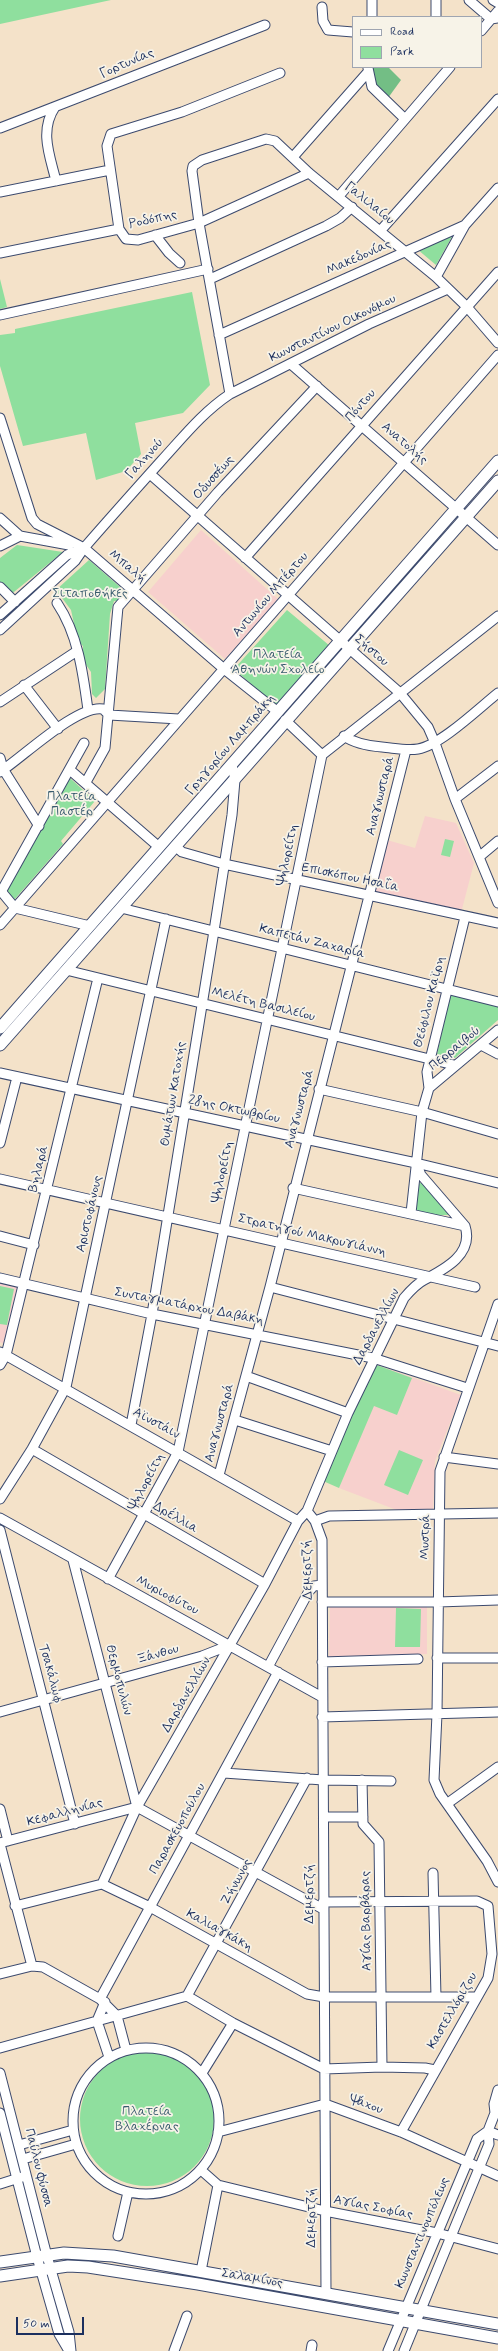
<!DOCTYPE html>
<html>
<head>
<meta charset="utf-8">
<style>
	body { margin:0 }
	#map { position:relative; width:498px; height:2351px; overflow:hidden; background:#f4e2c9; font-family:Mynerve,sans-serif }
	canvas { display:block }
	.legend { position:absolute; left:352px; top:16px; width:130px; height:52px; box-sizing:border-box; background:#f7f3e8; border:1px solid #9fa5b1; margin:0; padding:5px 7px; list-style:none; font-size:12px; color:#1b2f5e }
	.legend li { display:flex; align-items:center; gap:8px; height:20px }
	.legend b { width:20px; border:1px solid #9fa5b1 }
	.scale { position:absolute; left:16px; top:2317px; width:68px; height:18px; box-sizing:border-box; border:2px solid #1b2f5e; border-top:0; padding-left:5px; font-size:12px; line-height:14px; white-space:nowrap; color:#1b2f5e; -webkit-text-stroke:3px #f7f3e8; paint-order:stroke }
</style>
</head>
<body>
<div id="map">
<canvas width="498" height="2351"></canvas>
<ul class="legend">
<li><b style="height:5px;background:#fff"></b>Road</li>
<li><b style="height:11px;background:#8fdf9e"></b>Park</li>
</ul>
<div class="scale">50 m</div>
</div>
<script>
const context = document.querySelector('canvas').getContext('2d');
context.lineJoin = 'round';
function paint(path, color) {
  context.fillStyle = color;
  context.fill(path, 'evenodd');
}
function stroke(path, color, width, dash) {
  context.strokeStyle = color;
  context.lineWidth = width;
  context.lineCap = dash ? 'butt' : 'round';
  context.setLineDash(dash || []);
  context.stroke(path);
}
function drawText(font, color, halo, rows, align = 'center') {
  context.font = font + ' Mynerve,sans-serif';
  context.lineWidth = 3.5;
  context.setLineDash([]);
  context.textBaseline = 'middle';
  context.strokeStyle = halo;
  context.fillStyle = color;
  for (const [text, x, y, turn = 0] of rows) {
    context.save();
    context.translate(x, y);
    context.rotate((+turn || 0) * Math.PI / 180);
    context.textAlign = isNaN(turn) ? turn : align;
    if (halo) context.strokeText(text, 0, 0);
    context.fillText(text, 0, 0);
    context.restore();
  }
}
paint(new Path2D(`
	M201 530 278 599 225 659 148 592Z
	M425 816 456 823 474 863 461 913 373 891 387 840 415 848Z
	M0 1280 18 1284 4 1344 0 1342Z
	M389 1369 461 1395 435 1461 433 1512H402L339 1488Z
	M330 1604 427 1606V1654L329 1658Z`), '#f7d0cd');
paint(new Path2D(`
	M0 0H111L0 24Z
	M453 235 436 265 417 249Z
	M0 279 7 307 0 309Z
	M192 292 210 385 183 413 135 423 141 454 126 471 96 480 86 433 23 446 0 366V335L15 333V329Z
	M17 545 63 552 9 596 0 589V558Z
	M89 560 127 593 119 602 114 601 110 614 105 689 96 698 92 694 91 672 82 659 83 646 78 642 71 610 56 590Z
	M287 610 330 646 276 706 234 669Z
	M70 778 95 801 61 841 63 844 14 900 5 891Z
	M445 839 454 841 450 857 441 855Z
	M451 992 498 1004V1020L455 1058 437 1054Z
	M420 1183H424L448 1210V1215H431L414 1211 417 1186Z
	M0 1286 14 1289 7 1325 0 1324Z
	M374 1364 412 1378 397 1415 374 1406 339 1488 323 1481Z
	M399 1450 423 1460 408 1495 384 1485Z
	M396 1608 421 1609 420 1647H395Z
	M80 2119a67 67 0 1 1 134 0a67 67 0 1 1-134 0Z`), '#8fdf9e');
paint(new Path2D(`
	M373 67H388L401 80 388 98 372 83Z`), '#73be85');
const minor = new Path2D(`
	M436 0V17
	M469 0 491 19 498 18
	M493 0 498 3
	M322 7 323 21 328 30 353 32
	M372 17V0
	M481 31 498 11
	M368 68 372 87 405 119
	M55 107C39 131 50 156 56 181
	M0 128 265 25
	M293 157 368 72
	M0 192 110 170
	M339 196 450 67
	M119 229 107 146 111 134 182 112 280 73
	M381 230 498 99
	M155 235 169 253 180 263
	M0 253 119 229 126 239 138 240 199 223 309 173
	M436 277 465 225
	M210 279 326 226 340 218 352 207
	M0 315 208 269
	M219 335 465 225 498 188
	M291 364 498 545
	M230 394 199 223 192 171 193 166 202 160 266 139 275 141 309 173 436 277 467 307 498 343
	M0 418 32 518 37 524 84 548 224 669 278 712
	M150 474 400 693 428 727 435 743 455 799 498 903
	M0 518 20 536 69 545
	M0 546 20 536
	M245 558 498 272
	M0 587 15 602
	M57 603C78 634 83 673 88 710
	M0 615 67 555 84 548
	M0 630 75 561 84 548C110 518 136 489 162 460 184 436 203 412 230 394L369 324 448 289
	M24 685 58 729
	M0 702 77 651
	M285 720 322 755
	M344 736C354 743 369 746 382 747 394 748 406 751 418 749 441 745 479 708 498 693
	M322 755 498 616
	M0 758 3 769 39 826
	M70 770 159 847
	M0 772C23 757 78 704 103 709L109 715 179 719
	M86 782 105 748 118 607 218 492 317 386
	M455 799 498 766
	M175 846 182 852 224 864 498 923
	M479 857 498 841
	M0 890 15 908 90 926
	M1 892 84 743
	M121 908 498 1002
	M0 925 498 355
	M66 970 454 1065
	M481 1045 498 1054
	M0 1073 416 1163 498 1183
	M429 1088 498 1030
	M319 1089 422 1112 498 1134
	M0 1143 17 1077
	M0 1179 475 1287
	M293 1188 465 1226
	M411 1213 422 1112 429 1088 427 1072 465 917
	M0 1236 34 1245
	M0 1278 152 1314 373 1358 467 1388
	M270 1287 498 1346
	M498 1304 440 1471 437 1714 434 1780 440 1794 487 1861 498 1882
	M0 1352 298 1521
	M0 1365 6 1355 98 978
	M246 1376 348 1413
	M235 1420 332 1451
	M131 1425 152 1314 214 931 232 815 235 780 232 765
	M32 1449 265 1584
	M444 1457 498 1464
	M219 1475 270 1287 406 750
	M0 1499 32 1449 66 1387 166 919
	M307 1511 315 1521 322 1540 326 2293
	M0 1518 322 1697
	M315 1521 329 1516 498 1513
	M0 1530 75 1824
	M73 1560 137 1807
	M108 1579 178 1452 322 755
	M322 1602H438L498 1600
	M437 1658H498
	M322 1662 418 1659
	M268 1667 309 1591 314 1586 322 1585
	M0 1712 202 1656 230 1645
	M322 1717 498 1712
	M224 1773 323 1780 391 1781
	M362 1780 363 1824 379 1842 382 2067
	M448 1803 498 1767
	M137 1807 323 1909
	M0 1809 8 1841
	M324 1817H363
	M0 1843 137 1807
	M0 1844 32 1966
	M433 1873 436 1997
	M102 1884 137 1807 265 1584 298 1521 307 1511 348 1413 404 1298C410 1291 416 1284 424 1280 445 1269 474 1254 465 1226L421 1175 416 1163
	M102 1884 150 1907 307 1994 324 1997H476
	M323 1902 477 1901 488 1906 492 1954 488 1978 401 2132
	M15 1906 102 1884
	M0 1974 32 1966 43 1967 100 1999 117 2016 126 2050
	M187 1996 233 2023 324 2069 382 2067 425 2068 435 2070
	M187 1996 307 1778
	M100 1999 278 1672
	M105 2002 97 2021 109 2057
	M73 2121a73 73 0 1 1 146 0a73 73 0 1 1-146 0Z
	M0 2048 187 1996
	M0 2073 47 2256 69 2332 71 2351
	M202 2073 233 2023
	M0 2113 37 2257 59 2334 69 2351
	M488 2131 498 2135
	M218 2132 325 2104 401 2132 498 2176
	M19 2145 73 2130
	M23 2159 76 2144
	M201 2170 218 2185 325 2211 437 2233 498 2249
	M0 2184 22 2177
	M118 2236 128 2192
	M201 2271 218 2185
	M174 2351 187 2316
	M311 2351 312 2345
	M388 2351 477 2139 488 2131
	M404 2351 489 2144 488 2131 495 2113 494 2104 498 2090`);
const major = new Path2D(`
	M0 1028 498 461
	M0 1045 498 481
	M0 2262 64 2253 113 2256 498 2324
	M0 2276 68 2266 88 2267 198 2284 498 2338`);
stroke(minor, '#3c4a6e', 11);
stroke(major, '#3c4a6e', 13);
stroke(minor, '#fff', 9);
stroke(major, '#fff', 11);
drawText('13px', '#1b2f5e', '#f7f3e8', [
	["Γορτυνίας",127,64,-23],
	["Γαλιλαίου",369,204,39],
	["Ροδόπης",153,220,-12],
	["Μακεδονίας",359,258,-24],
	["Κωνσταντίνου Οικονόμου",333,329,-26],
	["Πόντου",361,406,-48],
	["Ανατολής",404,444,41],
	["Γαληνού",145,459,-48],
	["Οδυσσέως",214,478,-48],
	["Μπαλή",127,567,40],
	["Αντωνίου Μπέρτου",271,595,-49],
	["Σήστου",371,651,41],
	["Γρηγορίου Λαμπράκη",231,745,-49],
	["Αναγνωσταρά",381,796,-76],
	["Ψηλορείτη",288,855,-78],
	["Επισκόπου Ησαΐα",350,878,12],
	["Καπετάν Ζαχαρία",312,942,14],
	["Θεόφιλου Καϊρη",430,1002,-76],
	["Μελέτη Βασιλείου",263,1005,14],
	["Περραιβού",455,1049,-39],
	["Θυμάτων Κατοχής",174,1094,-81],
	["Αναγνωσταρά",300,1109,-75],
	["28ης Οκτωβρίου",234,1110,12],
	["Βηλαρά",39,1169,-76],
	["Ψηλορείτη",223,1172,-78],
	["Αριστοφάνους",90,1214,-77],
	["Στρατηγού Μακρυγιάννη",312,1236,13],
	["Συνταγματάρχου Δαβάκη",189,1307,11],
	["Δαρδανελλίων",377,1327,-62],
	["Αναγνωσταρά",220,1423,-75],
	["Αϊνστάιν",156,1424,29],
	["Ψηλορείτη",147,1482,-62],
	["Δρέλλια",175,1518,30],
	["Μυστρά",426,1537,-89],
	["Δεμερτζή",308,1570,-92],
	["Μυριοφύτου",167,1596,28],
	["Ξάνθου",158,1655,-16],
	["Τσακάλωφ",50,1674,75],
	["Θερμοπυλών",118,1680,75],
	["Δαρδανελλίων",187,1695,-60],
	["Κεφαλληνίας",65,1813,-15],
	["Παρασκευοπούλου",178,1829,-61],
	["Ζήνωνος",237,1882,-61],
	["Δεμερτζή",310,1894,-90],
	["Αγίας Βαρβάρας",367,1921,-91],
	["Καλιαγκάκη",219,1931,29],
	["Καστελλόριζου",453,2011,-60],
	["Ψάχου",366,2105,20],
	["Παύλου Φύσσα",38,2168,76],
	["Αγίας Σοφίας",373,2208,11],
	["Δεμερτζή",312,2218,-90],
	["Κωνσταντινουπόλεως",423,2233,-67],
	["Σαλαμίνος",252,2279,10]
]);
drawText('13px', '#385b6e', '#f7f3e8', [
	["Σιταποθήκες",90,594],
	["Πλατεία",278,655],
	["Αθηνών Σχολείο",278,670],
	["Πλατεία",72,797],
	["Παστέρ",72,812],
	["Πλατεία",147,2112],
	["Βλαχέρνας",147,2127]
]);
</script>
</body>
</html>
